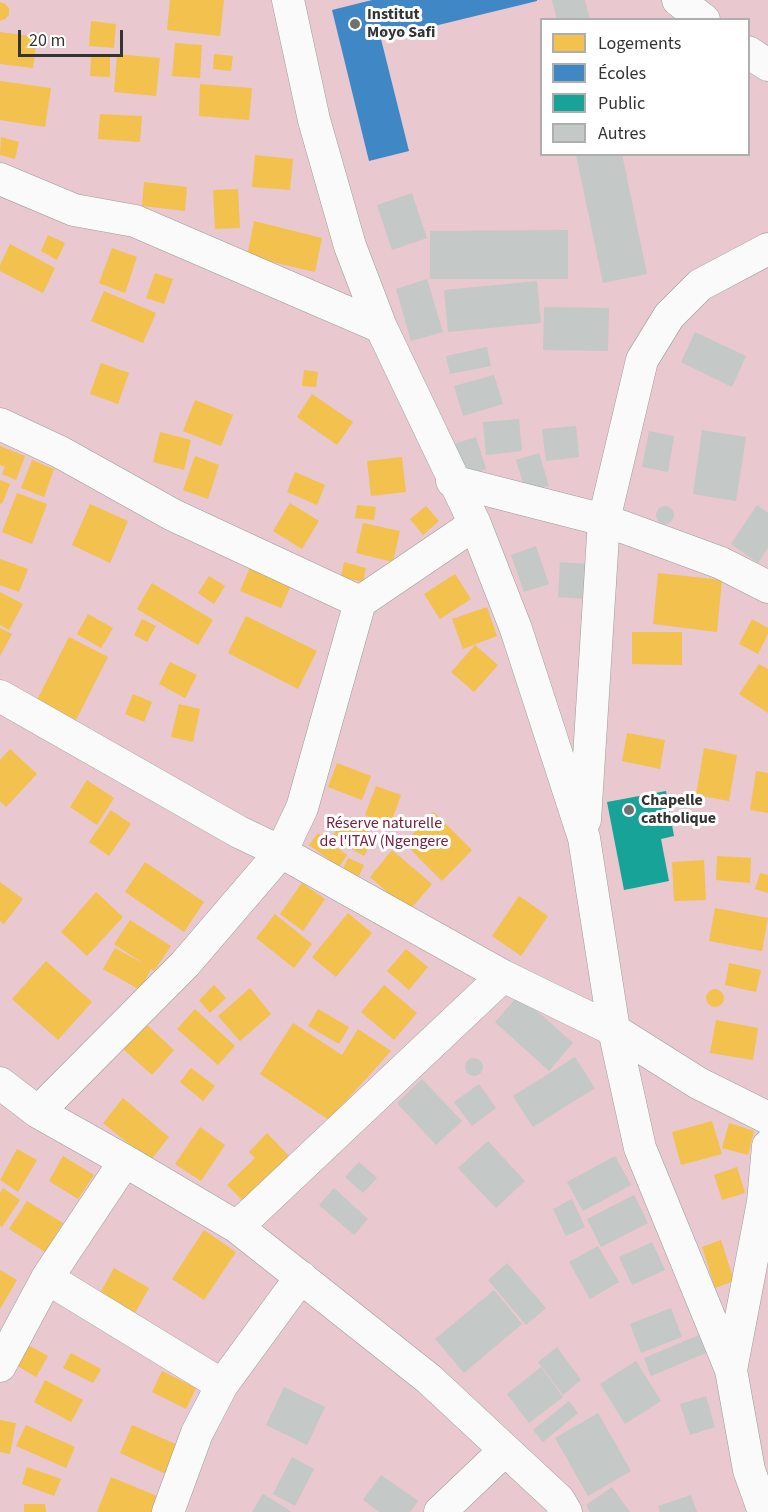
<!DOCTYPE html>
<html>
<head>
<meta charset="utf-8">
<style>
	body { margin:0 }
	#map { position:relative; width:768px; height:1512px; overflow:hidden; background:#dce1de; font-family:"Source Sans 3",sans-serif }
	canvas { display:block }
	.legend { position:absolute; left:540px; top:18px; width:210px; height:138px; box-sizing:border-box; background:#fff; border:2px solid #adaead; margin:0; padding:8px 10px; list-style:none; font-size:18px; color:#323533 }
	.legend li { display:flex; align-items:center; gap:12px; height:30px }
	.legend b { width:30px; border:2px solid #adaead }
	.scale { position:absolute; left:18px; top:30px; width:105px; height:27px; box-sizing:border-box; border:3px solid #323533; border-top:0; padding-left:8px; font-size:18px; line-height:21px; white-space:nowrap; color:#323533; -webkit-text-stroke:4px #fff; paint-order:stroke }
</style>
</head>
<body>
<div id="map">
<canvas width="768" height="1512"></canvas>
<ul class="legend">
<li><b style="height:16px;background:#f2c14e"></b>Logements</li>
<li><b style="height:16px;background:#3f88c5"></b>Écoles</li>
<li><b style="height:16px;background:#17a398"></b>Public</li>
<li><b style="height:16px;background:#c4c8c6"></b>Autres</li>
</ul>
<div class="scale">20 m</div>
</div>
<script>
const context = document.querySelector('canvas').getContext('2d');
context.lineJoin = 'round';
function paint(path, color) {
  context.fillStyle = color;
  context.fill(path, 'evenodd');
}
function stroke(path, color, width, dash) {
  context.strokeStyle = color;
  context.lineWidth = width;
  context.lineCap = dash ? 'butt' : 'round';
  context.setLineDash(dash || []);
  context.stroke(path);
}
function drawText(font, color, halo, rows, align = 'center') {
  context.font = font + ' "Source Sans 3",sans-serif';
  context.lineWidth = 6;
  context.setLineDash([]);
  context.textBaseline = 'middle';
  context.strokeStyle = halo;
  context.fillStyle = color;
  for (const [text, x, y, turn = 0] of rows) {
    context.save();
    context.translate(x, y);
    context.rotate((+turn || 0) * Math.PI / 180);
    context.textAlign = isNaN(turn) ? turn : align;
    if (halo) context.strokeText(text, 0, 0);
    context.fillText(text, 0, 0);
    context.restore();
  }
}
paint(new Path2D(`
	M0 0H768V1512H0ZM542 20H748V154H542Z`), '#e9c8cf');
paint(new Path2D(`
	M170 0H224L220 36 167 30Z
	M0 2 5 4 9 8V15L5 19 0 21Z
	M91 21 116 24 114 48 89 46Z
	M0 32 37 37 33 68 0 64Z
	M175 43 202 45 200 78 172 76Z
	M117 54 160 58 156 96 114 92Z
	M214 54 233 56 231 71 213 69Z
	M91 57H110V77L90 76Z
	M0 81 51 88 45 127 0 120Z
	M200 84 252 88 249 120 199 116Z
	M100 114 142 116 140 142 98 139Z
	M1 137 19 142 15 159 0 155Z
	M255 155 293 159 290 190 252 187Z
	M144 182 187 187 185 211 142 206Z
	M238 189 240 228 215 229 213 190Z
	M254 221 322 238 315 272 247 256Z
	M48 235 65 243 57 260 41 251Z
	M10 244 55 268 43 293 0 271V265Z
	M112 248 137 257 125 293 99 283Z
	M155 273 173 279 164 304 146 298Z
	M104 291 156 313 143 343 91 321Z
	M101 363 129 373 118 404 90 394Z
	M304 370 318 372 316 387 302 386Z
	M312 394 353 422 337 445 297 417Z
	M195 400 233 415 221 446 183 431Z
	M160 432 191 440 184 470 153 462Z
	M0 446 25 456 16 480 2 474 5 467 0 465Z
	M195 456 219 465 208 499 183 490Z
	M402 457 406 492 371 496 367 461Z
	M32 460 54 469 44 497 21 488Z
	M295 472 325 485 317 505 287 492Z
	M0 480 10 484 2 504 0 503Z
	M17 493 47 504 32 544 2 532Z
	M290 503 319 521 302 549 273 531Z
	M90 504 128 521 110 563 72 545Z
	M357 505 376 507 374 520 355 518Z
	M426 506 439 521 423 535 410 519Z
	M363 523 400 531 393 562 356 553Z
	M0 559 28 569 19 592 0 585Z
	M344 562 366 568 363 582 341 577Z
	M251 565 292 583 281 608 240 591Z
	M658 573 722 580 717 632 653 624Z
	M455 574 471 599 440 619 424 594Z
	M209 576 225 586 214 604 198 593Z
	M152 583 213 620 198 645 137 609Z
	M0 592 23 604 9 630 0 625Z
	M487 607 497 636 463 649 452 619Z
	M88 614 113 628 101 648 77 634Z
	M246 616 317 651 298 689 228 653Z
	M142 619 156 626 147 642 134 635Z
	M752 619 768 628V634L758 654 739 644Z
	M0 628 12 634 0 656Z
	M632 632H682V665L632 664Z
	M69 637 108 657 76 720 37 700Z
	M475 645 498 665 474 692 451 672Z
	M170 662 197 675 185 698 159 684Z
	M759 664 768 669V713L739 694Z
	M133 694 152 702 144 722 125 714Z
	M179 704 200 709 193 742 171 737Z
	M627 733 665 740 660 769 622 761Z
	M704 748 737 755 729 801 696 795Z
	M10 749 37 774 6 807 0 801V760Z
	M337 763 371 776 362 800 328 787Z
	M756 771 768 773V813L750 810Z
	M87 780 114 798 97 825 70 807Z
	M376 786 401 795 390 825 365 815Z
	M111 810 131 824 109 856 89 842Z
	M434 812 472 850 442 881 404 843Z
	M343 818 375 835 364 856 332 838Z
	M318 833 347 855 339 867 309 845Z
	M392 850 432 884 409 911 370 877Z
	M717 856 751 858 750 883 716 880Z
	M348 858 364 865 359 876 343 869Z
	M704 860 706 900 674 901 672 862Z
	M145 862 204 902 184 932 125 892Z
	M760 873 768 875V893L755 889Z
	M0 882 23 899 4 924 0 921Z
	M302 883 325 899 303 931 280 914Z
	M96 892 123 917 87 956 61 932Z
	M519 896 548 916 521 956 492 936Z
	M715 908 768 918 762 951 709 941Z
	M348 913 372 933 336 977 312 957Z
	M275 914 312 944 294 968 256 938Z
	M130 920 171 946 154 971 151 969 140 990 103 969 115 948 144 964 114 944Z
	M406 949 428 967 409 990 387 971Z
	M46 961 92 1002 58 1040 12 999Z
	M729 963 761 970 756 992 725 985Z
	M214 985 226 998 210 1013 199 1000Z
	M384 985 417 1013 394 1040 361 1012Z
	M250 988 271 1014 240 1041 218 1016Z
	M706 998a9 9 0 1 1 18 0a9 9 0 1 1-18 0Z
	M195 1009 235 1046 218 1065 177 1029Z
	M318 1009 349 1027 339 1044 308 1026Z
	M716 1020 758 1028 753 1060 710 1053Z
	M144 1022 174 1050 152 1075 121 1047Z
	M293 1023 342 1055 358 1029 391 1051 329 1120 260 1074Z
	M191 1068 215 1086 203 1101 180 1082Z
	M123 1098 169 1137 150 1161 103 1123Z
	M712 1121 722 1154 681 1165 672 1132Z
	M729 1123 754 1131 748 1155 722 1148Z
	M200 1127 225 1145 201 1181 175 1164Z
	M267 1133 292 1159 246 1204 227 1185 255 1158 249 1152Z
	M17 1149 37 1160 18 1192 0 1180Z
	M63 1156 94 1175 78 1199 49 1181Z
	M737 1167 745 1193 722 1200 714 1175Z
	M3 1188 20 1200 2 1227 0 1226V1193Z
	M27 1201 63 1223 45 1252 9 1229Z
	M204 1230 236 1252 204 1300 172 1279Z
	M721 1240 734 1281 715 1288 702 1247Z
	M114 1268 149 1288 135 1313 100 1293Z
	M0 1270 17 1280 0 1309Z
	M28 1345 48 1356 36 1377 16 1365Z
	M71 1353 101 1369 93 1383 63 1368Z
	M162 1371 196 1388 186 1409 152 1392Z
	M45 1380 83 1400 71 1422 34 1402Z
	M0 1420 16 1423 10 1454 0 1452Z
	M26 1425 75 1447 66 1468 16 1446Z
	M132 1425 180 1446 168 1475 120 1453Z
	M27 1467 61 1479 54 1496 22 1484Z
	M111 1477 162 1498 156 1512H97Z
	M24 1504H45L46 1512H24Z`), '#f2c14e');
paint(new Path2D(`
	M372 0H537V1L381 39 409 151 369 161 332 10Z`), '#3f88c5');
paint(new Path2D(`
	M666 791 674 836 661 839 669 881 624 890 607 802Z`), '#17a398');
paint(new Path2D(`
	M552 0H585L590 20H557Z
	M622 154 647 274 603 283 576 155Z
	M412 193 427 238 392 250 377 205Z
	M568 230V279H430V231Z
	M427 279 443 332 411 341 396 289Z
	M537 281 541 323 448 332 444 290Z
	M544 307 609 308 608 351 543 350Z
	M695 332 746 356 732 387 681 362Z
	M487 347 491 366 450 374 446 356Z
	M494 375 503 404 463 416 454 386Z
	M519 419 522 451 486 455 483 422Z
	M576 426 579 457 546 461 542 429Z
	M702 430 746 437 736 501 693 494Z
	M649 431 674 436 668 472 642 467Z
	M476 437 486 469 464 476 454 444Z
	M539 453 549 486 526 492 516 460Z
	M757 505 768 513V547L758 563 731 544Z
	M656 515a9 9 0 1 1 18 0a9 9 0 1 1-18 0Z
	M536 546 549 584 524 592 511 555Z
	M560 562 587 564 586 599 558 597Z
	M519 995 573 1043 549 1071 495 1022Z
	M575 1057 595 1088 533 1127 513 1096Z
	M465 1067a9 9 0 1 1 18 0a9 9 0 1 1-18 0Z
	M422 1079 462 1121 436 1145 397 1103Z
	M479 1084 496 1108 472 1126 454 1102Z
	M488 1141 525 1181 496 1208 458 1168Z
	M615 1156 631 1185 583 1211 567 1182Z
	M359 1162 377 1178 363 1193 345 1177Z
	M334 1188 368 1219 354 1235 319 1205Z
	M634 1195 648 1223 601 1247 587 1219Z
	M572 1199 585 1227 566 1236 553 1209Z
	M652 1242 665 1270 632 1285 619 1257Z
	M598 1246 619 1282 590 1299 569 1262Z
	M507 1263 546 1308 526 1325 488 1280Z
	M494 1290 522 1324 464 1373 435 1339Z
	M671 1308 682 1337 641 1353 630 1324Z
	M699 1335 706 1353 651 1376 644 1358Z
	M557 1347 581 1380 563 1395 538 1362Z
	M636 1361 661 1401 625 1424 600 1384Z
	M541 1367 563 1397 529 1423 507 1394Z
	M284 1387 325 1407 307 1445 266 1425Z
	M706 1396 715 1427 690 1435 680 1404Z
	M569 1401 578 1413 543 1442 533 1430Z
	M598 1413 631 1471 588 1496 555 1438Z
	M292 1457 314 1469 295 1506 273 1494Z
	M381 1475 418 1501 410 1512H379L363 1500Z
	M612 1487 630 1512H590L586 1505Z
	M263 1494 292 1512H252Z
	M691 1495 697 1512H660L658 1506Z`), '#c4c8c6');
const minor = new Path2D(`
	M288 0 314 120 350 246 381 327 475 524 516 629 584 838 614 1030 640 1148 731 1370 749 1470 764 1512
	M678 0 704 20
	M748 52 768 65
	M0 179 74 210 135 221 381 327
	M0 424 60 452 173 515 360 602
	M452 481 604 520 721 563 768 587
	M0 696 239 832 281 852 503 976 614 1030 698 1083 768 1118
	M585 820 604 520 642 360 669 316 700 285 768 249
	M0 1083 38 1112 125 1161 237 1227 429 1379 559 1500 566 1512
	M38 1112 185 964 281 852 302 808 360 602 475 524
	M237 1227 503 976
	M47 1278 222 1385
	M0 1366 47 1278 125 1161
	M731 1370 763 1202 768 1146
	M168 1512 197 1433 222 1385 301 1277
	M440 1512 504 1451`);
stroke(minor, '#999d9a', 33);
stroke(minor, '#fafafa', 32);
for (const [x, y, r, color] of [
	[355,24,6,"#6e716f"],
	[629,810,6,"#6e716f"]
]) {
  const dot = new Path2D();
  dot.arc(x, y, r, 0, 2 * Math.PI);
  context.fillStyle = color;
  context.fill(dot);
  stroke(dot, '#fff', 2);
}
drawText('bold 16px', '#323533', '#fff', [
	["Institut",367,15],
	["Moyo Safi",367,33],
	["Chapelle",641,801],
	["catholique",641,819]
], 'left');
drawText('16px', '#78213e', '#fff', [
	["Réserve naturelle",384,824],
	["de l'ITAV (Ngengere",384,842]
]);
</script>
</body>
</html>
